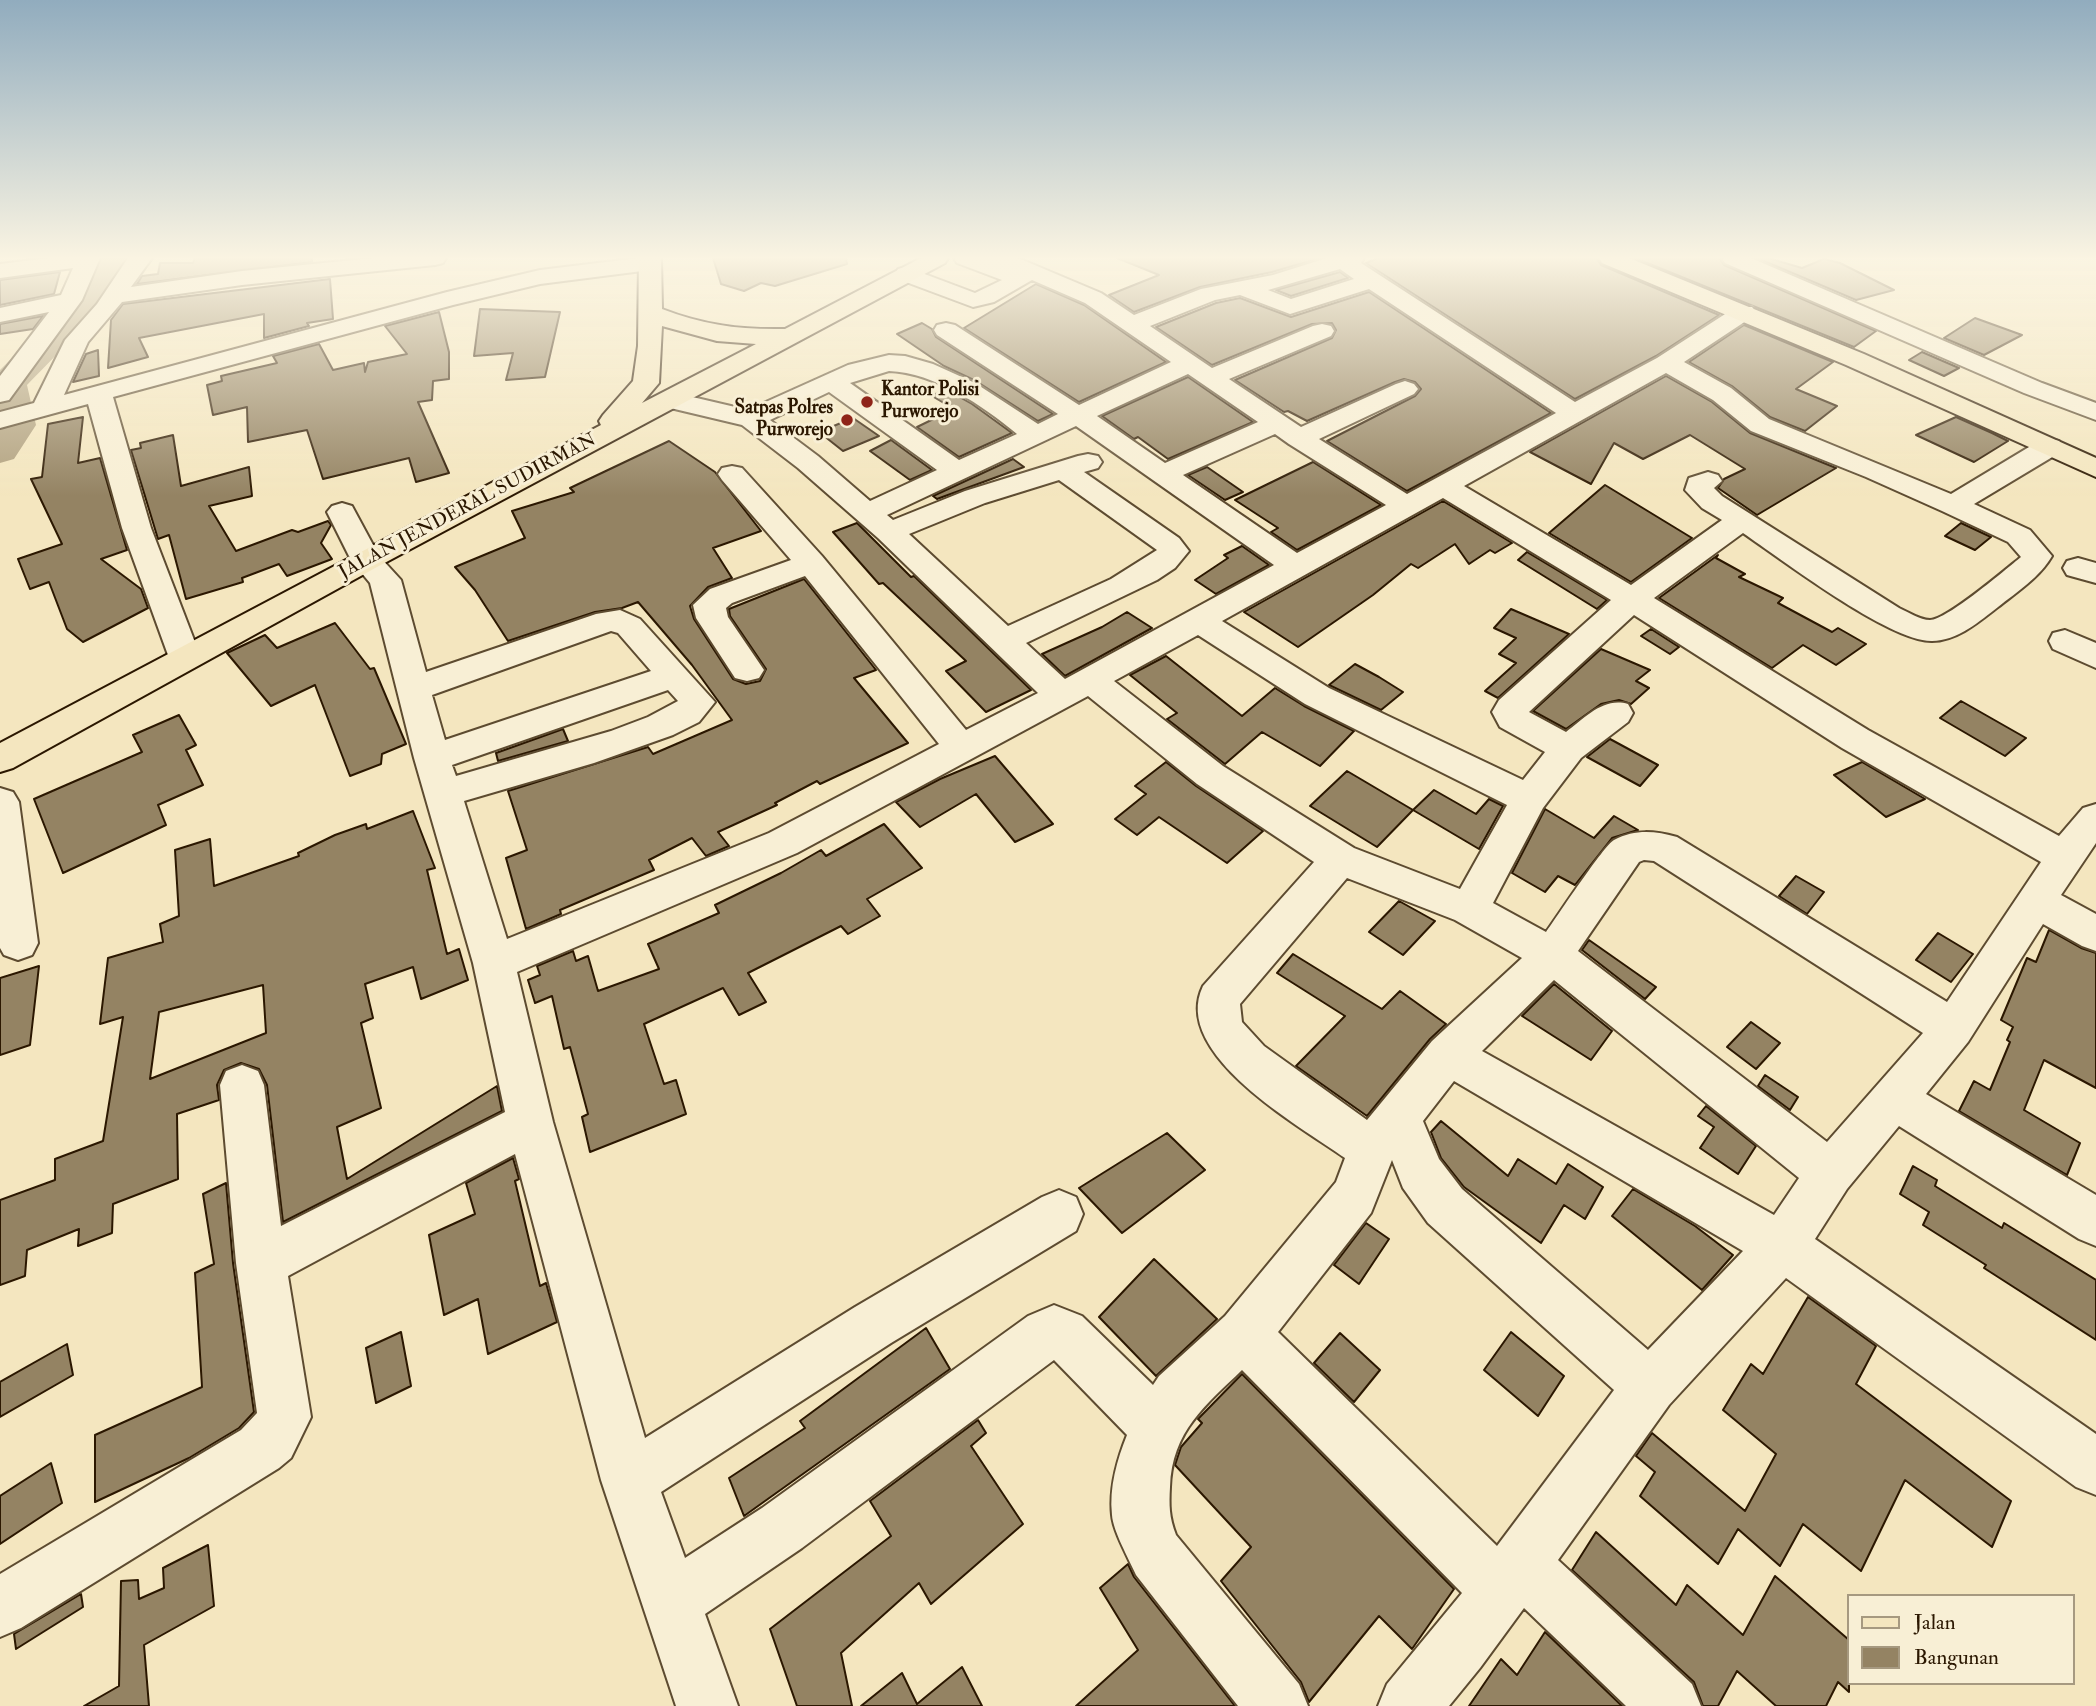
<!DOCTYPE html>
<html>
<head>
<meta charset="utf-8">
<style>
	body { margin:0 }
	#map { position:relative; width:2096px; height:1706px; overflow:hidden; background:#f4e6bf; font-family:"IM FELL Double Pica",serif }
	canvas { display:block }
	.legend { position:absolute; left:1847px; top:1594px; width:228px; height:91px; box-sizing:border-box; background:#f8efd5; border:2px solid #a69980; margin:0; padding:9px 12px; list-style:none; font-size:21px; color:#2b1700 }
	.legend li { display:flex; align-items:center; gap:14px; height:35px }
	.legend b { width:35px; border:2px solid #a69980 }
</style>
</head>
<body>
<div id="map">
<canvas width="2096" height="1706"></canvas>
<ul class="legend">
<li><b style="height:9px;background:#f4e6bf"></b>Jalan</li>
<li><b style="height:19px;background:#948363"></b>Bangunan</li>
</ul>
</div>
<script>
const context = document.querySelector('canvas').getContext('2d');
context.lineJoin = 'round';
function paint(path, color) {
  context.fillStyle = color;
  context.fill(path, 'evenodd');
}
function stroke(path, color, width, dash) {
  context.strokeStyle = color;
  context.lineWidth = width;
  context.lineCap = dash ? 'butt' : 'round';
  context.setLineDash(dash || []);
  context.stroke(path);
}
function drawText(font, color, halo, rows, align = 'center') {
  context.font = font + ' "IM FELL Double Pica",serif';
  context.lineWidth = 6;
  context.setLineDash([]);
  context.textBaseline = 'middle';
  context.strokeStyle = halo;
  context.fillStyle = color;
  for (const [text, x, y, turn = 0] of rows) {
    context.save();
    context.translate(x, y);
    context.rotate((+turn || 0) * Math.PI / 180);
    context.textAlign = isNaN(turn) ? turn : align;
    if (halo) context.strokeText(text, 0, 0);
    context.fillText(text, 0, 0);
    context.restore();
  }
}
paint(new Path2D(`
	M93 258H125C104 309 65 346 27 385L36 425 14 459 0 463V370C35 335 72 303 93 258Z`), '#b0a07e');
const building = new Path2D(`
	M195 258H312V262L137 284 142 276 158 274 160 263H193Z
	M713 258H846L847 264 775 286 761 283 744 291 721 284Z
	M1117 258H1320L1272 272 1200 287 1134 312 1109 295 1159 275Z
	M1379 258H1596L1601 265 1719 315 1656 356 1575 399 1366 263Z
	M1635 258H1719L1724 265 1876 331 1854 347Z
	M1757 258H1768L1802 268 1824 259 1840 263 1894 290 1856 300Z
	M60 272 54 294 0 305V280Z
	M1340 272 1348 278 1291 296 1276 290Z
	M330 279 333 319 307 323 309 326 264 338V314L139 338 148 357 108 368 111 320 123 304Z
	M1036 284 1084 305 1166 362 1079 402 964 328Z
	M1369 292 1551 413 1407 491 1327 441 1415 396 1421 389 1415 382 1404 379 1395 382 1307 421 1288 411 1284 412 1235 380 1332 338 1336 330 1332 323 1312 324 1212 365 1156 327 1216 303 1240 298 1291 317Z
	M480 309 560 312 545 377 506 380 513 353 474 356Z
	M439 312 449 352V379L433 381 432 400 418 402 449 473 416 482 409 458 323 479 307 430 248 442 247 407 213 415 207 385 222 381 221 376 277 363 273 356 319 344 333 370 364 363 365 372 368 362 407 354 385 326Z
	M43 316 33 329 0 334V324Z
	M1975 318 2022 335 1984 355 1944 338Z
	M922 323 932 329 936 337 1053 414 1038 421 976 381 944 366 897 334Z
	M1744 325 1833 362 1796 389 1837 406 1805 431 1770 417 1732 386 1689 362Z
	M98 350 99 376 73 382 86 354Z
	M1922 352 1959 368 1944 376 1909 360Z
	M1666 376 1712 402 1750 433 1836 468 1757 515 1718 488 1724 479 1745 469 1690 435 1643 459 1614 443 1591 484 1530 452Z
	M1188 377 1253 422 1168 459 1138 437 1134 439 1102 416Z
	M945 389 972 404 1012 433 959 457 917 427 954 409 932 396Z
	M83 417 78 463 100 458 127 550 101 559 141 589 148 608 83 642 67 629 49 582 30 589 18 559 62 544 31 479 42 477 48 424Z
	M1956 417 1992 433 2008 441 1974 462 1916 435Z
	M853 418 879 436 843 451 819 432Z
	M173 435 181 486 249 467 252 496 209 506 236 551 292 530 298 532 328 521 331 525 321 543 332 559 287 576 279 564 242 578 243 582 186 599 169 535 158 539 131 450 141 448 140 443Z
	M891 440 932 470 910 480 870 451Z
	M669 441 715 472 761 531 713 548 732 578 708 587 690 606 694 619 733 679 746 684 760 681 766 669 730 616 729 609 804 579 876 670 854 678 908 743 820 784 817 781 775 803 777 805 718 832 729 846 706 856 692 838 649 860 654 870 560 910 561 914 526 929 506 858 527 850 508 791 648 747 653 754 732 720 692 665 638 602 622 608 595 612 508 641 475 590 455 567 525 538 512 511 574 492 570 488Z
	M1013 459 1024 467 937 499 933 496Z
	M1313 462 1381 505 1297 550 1271 532 1278 528 1235 500Z
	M1207 467 1243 492 1225 500 1188 475Z
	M1605 485 1692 538 1631 582 1549 533Z
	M1443 501 1512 543 1495 553 1490 550 1469 564 1455 544 1418 568 1411 564 1373 595 1298 647 1244 612Z
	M857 523 911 577 914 576 1031 690 986 712 946 671 966 661 883 583 879 584 833 532Z
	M1961 523 1991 537 1975 550 1945 536Z
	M1242 546 1269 565 1216 594 1195 580 1228 558 1224 555Z
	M1527 552 1607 600 1597 609 1518 560Z
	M1718 555 1716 558 1745 574 1739 577 1783 598 1778 603 1832 632 1838 628 1866 644 1836 665 1803 645 1772 668 1659 598Z
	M1511 609 1569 634 1498 698 1485 691 1516 663 1499 654 1516 638 1494 628Z
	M1127 612 1152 628 1065 676 1042 654 1102 627Z
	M335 623 370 669 374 668 406 744 382 754 381 764 350 776 315 685 271 706 227 653 265 635 277 648Z
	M1651 629 1679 647 1670 654 1641 636Z
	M1601 649 1650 670 1636 681 1649 688 1631 704 1619 700 1601 704 1566 729 1533 711Z
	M1166 656 1242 716 1275 688 1304 706 1354 731 1320 766 1262 732 1225 764 1167 719 1177 713 1130 675Z
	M1355 664 1379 677 1403 692 1381 710 1329 685Z
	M1961 701 2026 738 2005 756 1940 718Z
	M179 715 196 745 186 750 203 785 158 805 166 825 63 873 34 799 142 752 133 735Z
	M563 729 568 741 498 761 496 753Z
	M1610 739 1658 765 1640 786 1587 757Z
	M995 756 1053 824 1015 842 976 794 920 827 896 802 940 779Z
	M1166 762 1196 786 1263 831 1227 863 1159 817 1137 835 1115 819 1146 794 1135 786Z
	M1862 762 1925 799 1886 817 1834 775Z
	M1347 771 1413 810 1377 847 1310 806Z
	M1434 790 1476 814 1489 799 1503 806 1479 849 1413 810Z
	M1545 809 1594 838 1614 816 1638 830 1612 838 1575 885 1558 876 1545 892 1512 873Z
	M413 811 435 868 427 870 447 954 459 949 468 980 421 999 413 967 365 984 373 1018 361 1023 381 1108 337 1127 347 1179 497 1086 502 1111 283 1222 267 1085 259 1069 241 1063 224 1070 217 1085 219 1100 177 1114 178 1179 113 1204 112 1233 78 1246 79 1229 27 1250 25 1276 0 1285V1200L55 1180V1159L103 1141 123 1017 100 1024 108 958 163 942 160 924 179 916 175 850 210 839 214 886 299 856 298 853 335 835 366 824 367 829ZM263 985 266 1033 150 1079 159 1012Z
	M884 824 922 868 867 899 880 916 848 934 841 926 748 973 766 1002 739 1015 723 988 644 1024 664 1084 676 1080 686 1114 590 1152 582 1117 588 1114 570 1047 564 1049 552 996 535 1003 528 980 540 975 537 966 573 951 576 961 588 956 598 991 659 969 648 944 719 913 715 905 781 873 821 850 826 856Z
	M1796 876 1824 892 1807 914 1779 896Z
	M1399 901 1435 921 1403 955 1369 932Z
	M2049 930 2081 948 2096 953V1088L2044 1060 2024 1110 2080 1143 2067 1175 1959 1111 1974 1081 1990 1090 2010 1042 2007 1040 2013 1027 2001 1020 2027 958 2036 962Z
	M1938 933 1973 954 1951 982 1916 960Z
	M1589 940 1656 987 1645 999 1582 950Z
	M1293 954 1382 1009 1400 991 1446 1024 1430 1039 1367 1116 1296 1066 1345 1016 1277 973Z
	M39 966 30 1045 0 1055V978Z
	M1554 984 1612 1031 1591 1060 1522 1016Z
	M1751 1022 1780 1043 1756 1069 1727 1047Z
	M1765 1075 1798 1097 1790 1110 1758 1086Z
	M1706 1106 1756 1146 1738 1174 1700 1148 1714 1127 1698 1116Z
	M1441 1121 1508 1176 1518 1159 1556 1184 1568 1164 1603 1187 1585 1219 1564 1205 1541 1243 1464 1187 1441 1158 1431 1132Z
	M1167 1133 1205 1170 1122 1233 1079 1188Z
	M513 1158 519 1179 515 1181 540 1286 546 1283 557 1322 488 1354 478 1299 444 1315 429 1235 475 1214 466 1183Z
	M1913 1166 1937 1180 1935 1186 2002 1228 2004 1223 2096 1280V1340L1984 1268 1986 1265 1923 1225 1929 1212 1900 1194Z
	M226 1183 233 1263 254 1412 239 1428 189 1458 95 1502V1435L202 1387 195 1273 214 1264 203 1194Z
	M1633 1189 1695 1226 1733 1255 1702 1290 1612 1216Z
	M1366 1223 1389 1239 1359 1284 1334 1265Z
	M1154 1259 1217 1319 1156 1376 1099 1317Z
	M1808 1297 1876 1346 1856 1384 2011 1501 1992 1547 1905 1480 1861 1571 1803 1524 1780 1566 1738 1529 1718 1564 1640 1496 1655 1472 1636 1456 1652 1433 1745 1511 1776 1454 1723 1410 1751 1364 1763 1374Z
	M926 1328 950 1369 744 1516 729 1478 805 1428 800 1421Z
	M401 1332 411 1386 376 1403 366 1348Z
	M1511 1332 1564 1376 1538 1416 1484 1370Z
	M1340 1333 1380 1370 1354 1402 1314 1363Z
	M67 1344 73 1375 0 1417V1382Z
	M1242 1374 1454 1589 1412 1649 1379 1616 1309 1702 1301 1682 1221 1581 1251 1547 1175 1465 1181 1447 1202 1423 1198 1419Z
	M978 1420 986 1433 971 1446 1023 1524 931 1604 919 1583 841 1653 852 1706H797L770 1629 891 1536 870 1501Z
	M51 1463 62 1503 0 1544V1496Z
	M1596 1532 1676 1605 1687 1585 1743 1635 1775 1576 1849 1640V1692L1838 1682 1826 1706H1776L1737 1671 1718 1706H1703L1694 1682 1572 1570Z
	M208 1545 214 1606 144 1645 149 1706H84L119 1686 121 1581 138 1580 139 1599 164 1588 163 1568Z
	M1128 1564 1134 1577 1235 1706H1076L1138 1650 1100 1588Z
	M81 1594 83 1607 16 1649 14 1634Z
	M1545 1632 1622 1706H1469L1501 1659 1517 1675Z
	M962 1667 982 1706H861L902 1673 917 1704Z`);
paint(building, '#948363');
stroke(building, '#2b1700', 2);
const minor = new Path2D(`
	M49 258H100L82 300 9 400 0 402V376L49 312 0 322V308L61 295 73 268 0 278V264Z
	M128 258H152L131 287 242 271 374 258H446L443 263 435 265 242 285 122 302 88 342 64 395 447 292 540 270 639 258H655L661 263 658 268 650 270 540 284 453 305 113 397 151 528 201 658 196 666 184 669 172 666 122 528 88 404 0 428V412L34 403 65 340 97 304Z
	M954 258H1018L1101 293 1134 315 1201 289 1273 275 1327 258H1364L1361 263 1575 402 1657 358 1736 307H1752L1756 312 1752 317 1684 362 1731 388 1769 419 1951 494 2039 441 2049 439 2059 441 2063 447 2059 453 1974 504 2030 530 2052 556C2040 577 2017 592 1998 607 1980 621 1957 641 1932 641 1890 642 1781 559 1743 533L1654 598 1868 730 2059 836 2083 808 2096 804V843L2061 895 2096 914V951L2082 946 2043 924 1968 1042 1926 1094 2096 1195V1246L2079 1239 1899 1126 1847 1189 1815 1239 2096 1434V1495L2076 1487 1786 1278 1669 1405 1558 1560 1692 1684 1701 1706H1626L1524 1608 1480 1668 1449 1706H1378L1387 1684 1462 1593 1242 1370C1205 1406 1172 1431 1170 1487 1169 1505 1169 1517 1176 1535L1299 1684 1308 1706H1238L1136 1575C1129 1559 1113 1531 1112 1515 1109 1487 1117 1460 1127 1435L1054 1360 802 1548 705 1614 738 1706H676L601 1480 515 1154 288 1276 311 1417 291 1458 279 1468 21 1628 0 1637V1574L241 1430 257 1413 236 1263 220 1085 226 1071 242 1065 258 1071 264 1085 281 1226 505 1112 473 963 414 758 370 583 351 560 327 512 332 506 342 503 352 506 379 556 401 580 426 672 596 614 620 610 640 619 715 702 699 722 673 735 594 763 464 801 507 939 769 833 939 744 805 576 732 603 726 608 728 617 764 670 759 678 747 681 735 678 696 618 693 605 710 589 791 560 722 480 718 474 722 468 732 466 742 468 822 556 966 730 1038 693 878 538 798 468 742 425 662 406 658 400 662 394 671 392 748 410 848 365 889 355 905 356 933 364 975 383 1038 424 1058 414 937 335 934 330 937 325 946 323 955 325 1079 405 1171 362 1085 303 1032 280 994 302 973 307 898 279 895 274 898 269 906 267 975 293 1002 280 957 263ZM1340 269 1354 279 1291 299 1268 290ZM1369 289 1556 413 1407 494 1319 439 1414 394 1418 389 1414 384 1405 381 1396 384 1301 427 1229 379 1331 336 1334 331 1331 326 1322 324 1313 326 1212 368 1150 326 1215 300 1240 295 1290 314ZM889 371C935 373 982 405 1017 434L959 460 850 383ZM1666 373 1713 400 1751 431 1866 477 1942 511 2008 542 2021 557C2006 569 1947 620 1930 620 1920 620 1908 612 1899 608L1722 496 1714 488 1722 481 1718 475 1708 472 1689 478 1685 490 1702 508 1722 520 1631 585 1464 486ZM1188 374 1258 422 1165 463 1097 416ZM829 392 937 470 870 501 818 456 770 420ZM1076 426 1274 565 1065 679 1026 643 1157 580 1175 568 1189 551 1179 538 1084 472 1098 468 1102 462 1098 456 1088 454 1078 456 965 491 893 520 887 515ZM1275 434 1289 444 1386 505 1297 553 1183 475ZM1059 480 1157 550 1111 579 1008 626 909 534 985 503ZM1443 498 1611 600 1499 700 1492 712 1500 727 1545 752 1523 780 1329 688 1222 621ZM1634 615 1842 748 2041 862 1947 1002 1677 837C1655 831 1635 829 1614 840 1604 845 1557 917 1546 932L1493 903 1543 808 1581 758 1628 722 1633 713 1628 704C1603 697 1585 718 1566 732L1529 712ZM611 631 618 633 651 671 445 740 432 695ZM1198 635 1305 704 1507 805 1460 889 1354 848 1223 766 1114 681ZM668 690 678 701 648 717 611 731 456 776 452 765ZM1088 696 1197 784 1314 862 1203 986C1170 1054 1300 1126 1345 1158L1336 1182 1225 1316 1159 1376 1153 1385 1082 1316 1054 1305 1028 1316 762 1508 685 1558 661 1492 891 1343 1076 1231 1083 1214 1076 1197 1059 1190 1042 1197 855 1307 645 1438 553 1122 517 972 797 853ZM1644 860 1654 861 1923 1033 1827 1142 1578 951 1639 862ZM1347 878 1455 920 1522 958 1432 1041 1367 1120 1264 1046 1242 1022 1240 1004ZM1554 980 1799 1178 1774 1215 1482 1051ZM1454 1081 1743 1251 1648 1350 1462 1189 1439 1159 1423 1121ZM1392 1160 1403 1188 1428 1223 1614 1390 1497 1546 1278 1332 1371 1213Z
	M1722 258H1751L2042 383 2096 403V420L2024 393 1725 263Z
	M2078 558 2096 563V583L2067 575 2063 568 2067 561Z
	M2065 630 2096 643V668L2053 649 2049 641 2053 633Z
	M0 788 13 792 19 802 38 943 32 955 18 960 4 955 0 948Z`);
const major = new Path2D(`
	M639 258H661L662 309C703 325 741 330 785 329L921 258H948L945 263 377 567 13 768 0 772V743L601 425 599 421 603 415 633 381 638 346ZM662 326 717 341 756 344 642 403 659 383Z
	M1599 258H1629L1864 354 2096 458V477L1846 365 1602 263Z`);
stroke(minor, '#5d4b30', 4);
stroke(major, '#2b1700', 4);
paint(minor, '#f8efd5');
paint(major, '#f4e6bf');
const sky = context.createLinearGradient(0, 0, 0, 496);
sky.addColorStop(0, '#91acbe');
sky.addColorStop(0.52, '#faf4e2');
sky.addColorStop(1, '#faf4e200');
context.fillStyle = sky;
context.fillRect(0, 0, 2096, 496);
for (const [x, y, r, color] of [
	[867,402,7,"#8f2418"],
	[847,420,7,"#8f2418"]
]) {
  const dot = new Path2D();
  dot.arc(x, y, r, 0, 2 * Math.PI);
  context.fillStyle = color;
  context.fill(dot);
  stroke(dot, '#f8efd5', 2.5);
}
drawText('bold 19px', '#2b1700', '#f8efd5', [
	["Kantor Polisi",881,391],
	["Purworejo",881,413],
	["Satpas Polres",833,409,"right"],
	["Purworejo",833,431,"right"]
], 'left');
drawText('19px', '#2b1700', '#f8efd5', [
	["JALAN JENDERAL SUDIRMAN",468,507,-28]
]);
</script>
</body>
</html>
